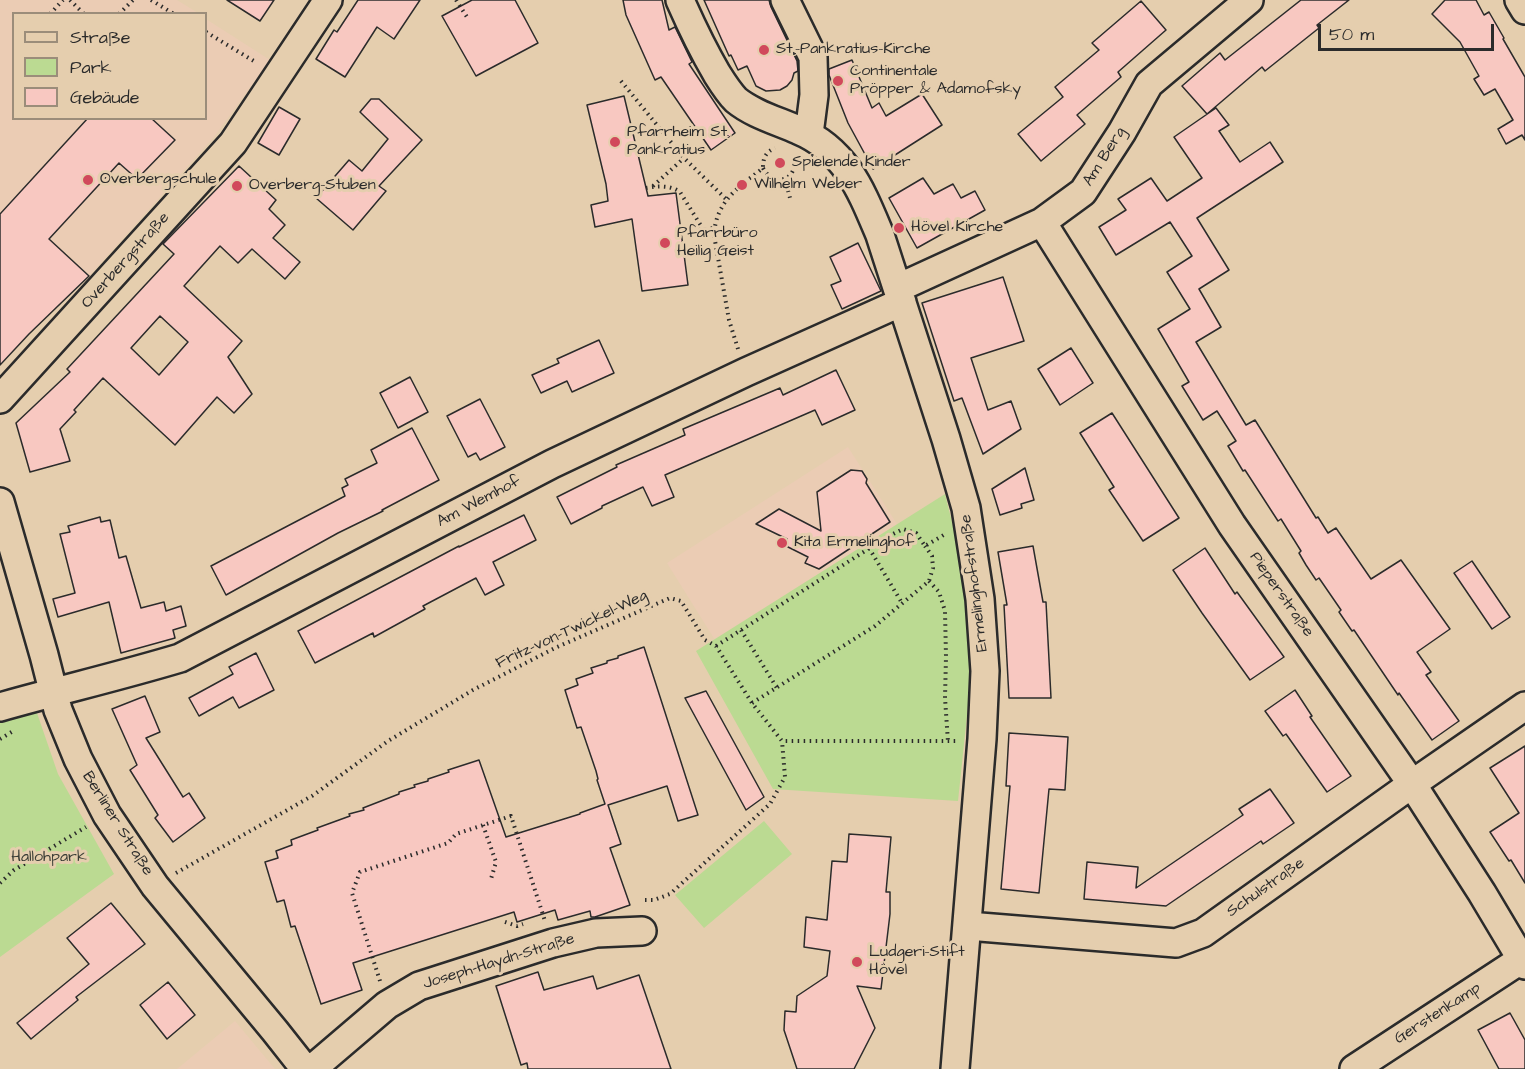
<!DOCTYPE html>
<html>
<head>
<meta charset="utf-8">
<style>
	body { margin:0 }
	#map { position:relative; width:1525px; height:1069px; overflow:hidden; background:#e5ceae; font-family:"Architects Daughter",sans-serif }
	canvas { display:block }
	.legend { position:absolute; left:12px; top:12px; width:195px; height:108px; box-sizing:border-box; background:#e5ceae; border:2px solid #9b8d7a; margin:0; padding:8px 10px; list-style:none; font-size:18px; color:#2b2b2b }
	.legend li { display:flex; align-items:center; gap:12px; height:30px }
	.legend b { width:30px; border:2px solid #9b8d7a }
	.scale { position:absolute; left:1318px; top:24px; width:176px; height:27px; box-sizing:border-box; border:3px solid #2b2b2b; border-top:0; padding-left:8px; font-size:18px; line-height:21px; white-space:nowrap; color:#2b2b2b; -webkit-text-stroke:4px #e5ceae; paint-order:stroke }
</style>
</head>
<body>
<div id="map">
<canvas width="1525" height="1069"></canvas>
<ul class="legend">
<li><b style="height:8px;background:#e5ceae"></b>Straße</li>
<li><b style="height:16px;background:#bbda92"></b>Park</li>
<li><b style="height:16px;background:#f8c8c1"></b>Gebäude</li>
</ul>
<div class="scale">50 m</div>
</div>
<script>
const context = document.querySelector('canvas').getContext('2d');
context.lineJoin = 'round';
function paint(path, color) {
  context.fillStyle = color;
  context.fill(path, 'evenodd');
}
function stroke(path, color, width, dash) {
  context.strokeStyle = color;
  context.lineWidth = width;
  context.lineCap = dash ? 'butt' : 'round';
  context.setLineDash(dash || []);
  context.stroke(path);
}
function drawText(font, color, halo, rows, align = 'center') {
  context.font = font + ' "Architects Daughter",sans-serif';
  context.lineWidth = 6;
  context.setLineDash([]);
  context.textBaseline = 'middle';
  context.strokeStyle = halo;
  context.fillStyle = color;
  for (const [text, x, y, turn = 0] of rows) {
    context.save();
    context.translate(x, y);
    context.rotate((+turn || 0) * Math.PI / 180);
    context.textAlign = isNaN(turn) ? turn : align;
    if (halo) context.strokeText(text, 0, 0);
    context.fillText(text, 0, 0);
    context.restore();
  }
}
paint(new Path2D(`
	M0 0H177L198 13 14 14V118H206V19L270 60 214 137 89 276 65 252 47 270 0 223Z
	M848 447 897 524 715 640 667 563Z
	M235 1021 275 1069H177Z`), '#ebccb4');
paint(new Path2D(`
	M945 494 960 554 972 668 958 801 773 789 696 651Z
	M37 713 58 774 114 874 0 957V723Z
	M764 821 792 854 704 928 675 895Z`), '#bbda92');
const building = new Path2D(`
	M227 0H274L260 21Z
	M358 0H420L394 39 377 27 345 77 316 59 334 30 337 32Z
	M472 0H515L538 43 476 76 442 16Z
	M623 0H662L669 30 675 27 692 62 689 64 735 133 711 150 661 77 655 80 626 15Z
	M704 0H769L771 7 797 61 798 71 794 73 792 80 787 86 780 90 766 91 756 86 747 66 738 70 731 55 729 56Z
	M1301 0H1349L1317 25 1319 28 1265 71 1262 67 1207 114 1182 86 1220 53 1225 60Z
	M1445 0H1476L1484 15 1489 12 1504 38 1503 39 1525 77V140L1522 135 1506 144 1498 129 1513 120 1495 89 1484 95 1474 79 1479 76 1460 42 1432 14Z
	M1141 1 1166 30 1118 72 1121 77 1077 115 1085 124 1041 161 1018 134 1063 97 1055 87 1099 50 1092 43Z
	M852 60 872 108 879 103 886 116 922 94 942 125 873 169 848 123 829 75V69Z
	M624 96 648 196 676 193 688 285 642 291 632 219 595 227 591 205 608 201 606 184 587 105Z
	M371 99H379L422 140 379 186 386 191 353 230 316 198 349 160 362 171 388 139 360 112Z
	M279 107 300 119 279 155 258 143Z
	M1216 108 1229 125 1219 131 1240 162 1270 142 1283 162 1197 218 1229 270 1199 289 1221 327 1196 342 1246 425 1255 420 1316 518 1318 517 1328 533 1336 528 1371 579 1401 560 1450 629 1417 652 1431 672 1426 675 1459 721 1432 740 1399 693 1398 695 1354 630 1352 631 1339 612 1341 610 1319 578 1316 580 1306 565 1299 553 1301 551 1281 519 1278 521 1245 470 1243 471 1228 446 1236 441 1217 411 1203 420 1182 386 1189 382 1158 329 1190 309 1167 272 1192 256 1170 222 1116 255 1099 227 1126 210 1118 199 1151 178 1167 201 1202 178 1174 137Z
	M88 118H151L175 140 137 179 119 163 49 239 89 276 29 334 0 365V214Z
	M239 166 276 200 269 209 285 225 273 238 300 262 285 279 252 249 238 263 220 246 184 286 242 341 228 357 252 394 234 413 217 397 175 445 103 378 74 410 76 412 60 429 70 461 30 472 16 423 70 372 67 369 174 254 163 244ZM160 316 188 342 159 375 131 348Z
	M923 178 934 194 953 184 961 198 975 191 985 210 917 248 889 198Z
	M858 243 881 291 842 309 831 285 841 281 830 257Z
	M1003 277 1024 341 971 358 988 410 1011 401 1021 429 983 454 962 398 954 401 922 303Z
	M599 340 614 373 572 392 567 381 541 393 532 375 559 363 557 359Z
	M1071 348 1093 383 1060 405 1038 369Z
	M836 370 855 410 822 425 815 410 665 475 674 497 652 506 643 487 602 506V508L571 524 557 497 617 467 616 465 685 435 683 429 780 388 783 395Z
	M410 377 428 412 398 428 380 393Z
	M480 399 505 447 480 460 476 453 468 457 447 416Z
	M1112 413 1179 518 1143 541 1109 490 1114 487 1080 433Z
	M412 428 439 480 382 510 383 511 338 533 226 595 211 566 345 496 342 488 348 485 345 479 377 463 371 450Z
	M1025 468 1034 500 1021 504 1022 508 1000 515 992 489Z
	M851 470 862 471 867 479 866 483 890 522 819 569 805 563 808 557 784 545 787 539 756 524 779 509 821 531 817 492Z
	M524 515 536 540 493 562 504 585 485 595 476 578 423 606 425 609 374 637 373 633 315 663 298 631 459 546V547Z
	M100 517 101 522 110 520 119 558 126 556 141 608 164 602 166 611 181 606 186 626 173 630 175 638 121 653 109 602 58 617 53 599 75 593 60 534 70 532 68 526Z
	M1033 546 1043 602H1046L1051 698H1009L1004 605H1007L998 552Z
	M1205 548 1235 594 1237 592 1284 657 1250 680 1202 613 1173 570Z
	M1472 561 1510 617 1492 629 1454 573Z
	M644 647 698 815 678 821 667 786 608 805 621 844 610 848 630 905 595 917H591L590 911 558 920 555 910 517 922 514 912 353 963 362 990 321 1004 295 926 291 927 284 900 277 902 265 862 278 858 276 851 292 845 291 840 318 830 317 828 350 816 349 814 364 810 363 808 399 794V792L415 787 414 785 428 781V779L449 772 448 770 479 760 506 837 580 814V813L605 804 597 780 598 779 596 771 581 727 577 728 565 690 578 685 576 679 593 673 591 668 607 663V661L618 658V656Z
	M256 653 274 690 239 708 233 697 199 716 189 698 233 674 229 667Z
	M1295 690 1312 716 1310 717 1351 776 1327 792 1286 734 1283 736 1265 711Z
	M706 691 764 797 746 810 685 698Z
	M145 696 160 732 146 738 183 797 189 793 205 818 173 842 155 818 158 815 130 770 137 765 112 709Z
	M1009 733 1068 737 1065 790 1049 789 1039 893 1001 889 1010 786H1006Z
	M1525 746V883L1511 860 1509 861 1490 832 1519 813 1490 768Z
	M1270 789 1294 823 1263 844 1261 841 1166 906 1084 899 1087 862 1138 867 1136 888 1243 815 1239 809Z
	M849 834 891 837 886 892H890V914L881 989 857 986 875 1028 854 1069H797L784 1030 785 1011 796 1012 797 996 827 976 830 951 804 947 806 917 827 920 832 861 847 862Z
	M111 903 145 944 76 997 78 1000 31 1039 17 1023 89 964 67 938Z
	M538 972 544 990 593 976 597 989 639 975 671 1069H528L527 1063 521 1065 496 986Z
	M168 982 195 1015 167 1039 140 1005Z
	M1510 1013 1525 1040V1069H1499L1478 1030Z`);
paint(building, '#f8c8c1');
stroke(building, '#2b2b2b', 1.5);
const minor = new Path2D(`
	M680 0C691 25 703 50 717 74 722 82 729 93 736 100 753 114 778 121 798 130 846 150 861 190 880 235L946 439 966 508 980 599 985 671 982 739 955 1069
	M785 0 813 57 814 95 809 134
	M1519 0 1525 10
	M1042 222 1232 525 1412 784 1482 893 1525 965
	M898 288 1042 222 1083 192 1122 132 1149 84 1249 0
	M0 399 233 143 328 0
	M0 502 44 655 58 710 78 759 107 815 155 886 275 1031 305 1069
	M0 707C60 690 120 676 180 658L552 464 746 372 902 302
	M968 926 1176 943 1203 933 1412 784 1525 706
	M312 1069 387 1005 419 986 553 943 596 933 642 931
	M1354 1069 1522 959`);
stroke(minor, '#2b2b2b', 32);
stroke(new Path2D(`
	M70 0 84 14
	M151 0 174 14
	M456 0 467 17
	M50 14 63 0
	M119 14 133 0
	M206 32 257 63
	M621 81 684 158 727 200
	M763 168C774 189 799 179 794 157
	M785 179 790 198
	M653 186 684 158
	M646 188C658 186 670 185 680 192L703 229
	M681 232 715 228
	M738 349 729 320 714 235C716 201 738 188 763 168 763 157 766 152 775 148
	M869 548 902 603
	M929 581 939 592 945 611 946 657 945 698 948 742
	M741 630 777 688
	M716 646 887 537 903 529 916 533 925 546 947 533
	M752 703 875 626 929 581 933 568 932 556 925 546
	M0 739 15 730
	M483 825 496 862 491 879
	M176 873 312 796 388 741 473 690 557 647 670 598 681 601 705 640 716 646 752 703 782 741H958
	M0 883 14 870 86 827
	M645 900H654L670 894 770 804 785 777 782 741
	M505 922 517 926 523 924
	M380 981 352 893 360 872 448 843 456 834 511 816 545 921`), '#2b2b2b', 4, [1.5, 4.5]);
stroke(minor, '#e5ceae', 27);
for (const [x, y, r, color] of [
	[764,50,6,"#d1495b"],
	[838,81,6,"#d1495b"],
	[615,142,6,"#d1495b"],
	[780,163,6,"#d1495b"],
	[88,180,6,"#d1495b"],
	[742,185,6,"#d1495b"],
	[237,186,6,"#d1495b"],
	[899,228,6,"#d1495b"],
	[665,243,6,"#d1495b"],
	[782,543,6,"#d1495b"],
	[857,962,6,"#d1495b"]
]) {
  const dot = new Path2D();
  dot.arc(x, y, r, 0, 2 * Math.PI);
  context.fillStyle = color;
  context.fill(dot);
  stroke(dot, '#e5ceae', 2);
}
drawText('16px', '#2b2b2b', '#e5ceae', [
	["St.-Pankratius-Kirche",776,50],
	["Continentale",850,72],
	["Pröpper & Adamofsky",850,90],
	["Pfarrheim St.",627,133],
	["Pankratius",627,151],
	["Spielende Kinder",792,163],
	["Overbergschule",100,180],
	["Wilhelm Weber",754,185],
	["Overberg-Stuben",249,186],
	["Hövel Kirche",911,228],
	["Pfarrbüro",677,234],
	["Heilig Geist",677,252],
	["Kita Ermelinghof",794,543],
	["Ludgeri-Stift",869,953],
	["Hövel",869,971]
], 'left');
drawText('16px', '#2b2b2b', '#e5ceae', [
	["Am Berg",1105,157,-58],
	["Overbergstraße",126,261,-48],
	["Am Wemhof",479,502,-28],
	["Ermelinghofstraße",975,583,-97],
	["Pieperstraße",1281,595,55],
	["Fritz-von-Twickel-Weg",572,630,-25],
	["Berliner Straße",117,824,58],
	["Schulstraße",1266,888,-35],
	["Joseph-Haydn-Straße",499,962,-17],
	["Gerstenkamp",1438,1014,-33]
]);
drawText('16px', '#393c35', '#e5ceae', [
	["Hallohpark",49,858]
]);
</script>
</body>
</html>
